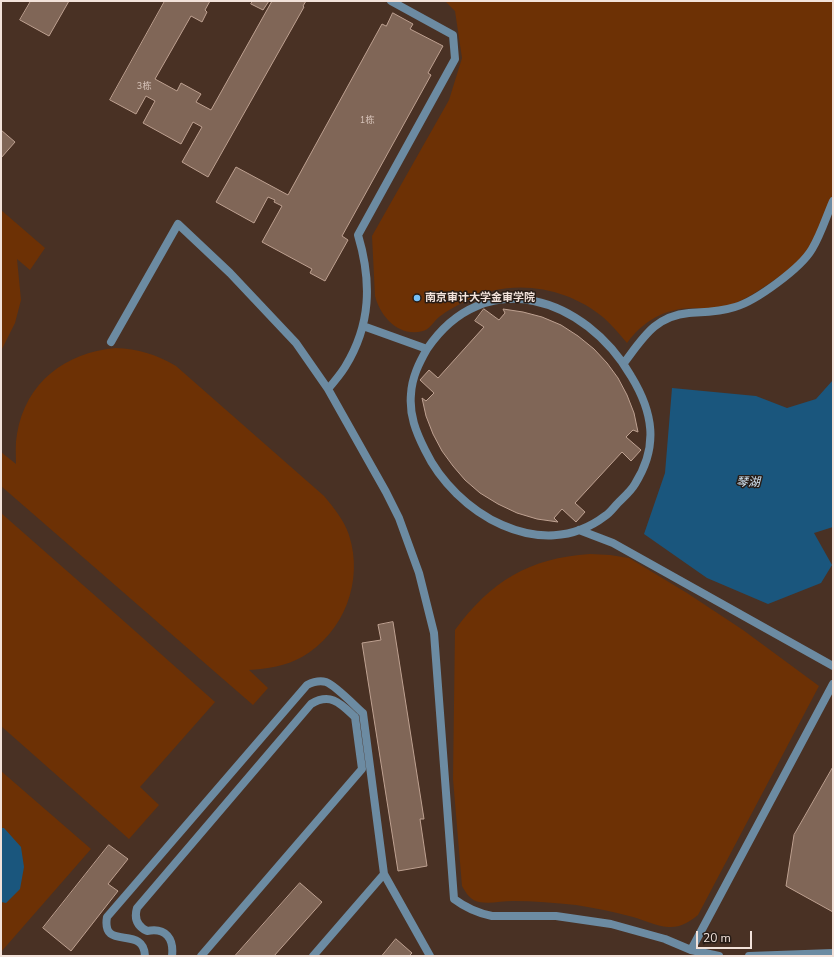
<!DOCTYPE html>
<html>
<head>
<meta charset="utf-8">
<style>
	body { margin:0 }
	#map { position:relative; width:834px; height:957px; overflow:hidden; background:#493124; font-family:"Nunito Sans",sans-serif }
	canvas { display:block }
	.frame { position:absolute; inset:0; border:2px solid #f2e2da; pointer-events:none }
	.scale { position:absolute; left:696px; top:931px; width:56px; height:18px; box-sizing:border-box; border:2px solid #f2e2da; border-top:0; padding-left:5px; font-size:12px; line-height:14px; white-space:nowrap; color:#f2e2da; -webkit-text-stroke:3px #271c16; paint-order:stroke }
</style>
</head>
<body>
<div id="map">
<canvas width="834" height="957"></canvas>
<div class="frame"></div>
<div class="scale">20 m</div>
</div>
<script>
const context = document.querySelector('canvas').getContext('2d');
context.lineJoin = 'round';
function paint(path, color) {
  context.fillStyle = color;
  context.fill(path, 'evenodd');
}
function stroke(path, color, width, dash) {
  context.strokeStyle = color;
  context.lineWidth = width;
  context.lineCap = dash ? 'butt' : 'round';
  context.setLineDash(dash || []);
  context.stroke(path);
}
function drawText(font, color, halo, rows, align = 'center') {
  context.font = font + ' "Nunito Sans","Noto Sans SC",sans-serif';
  context.lineWidth = 3;
  context.setLineDash([]);
  context.textBaseline = 'middle';
  context.strokeStyle = halo;
  context.fillStyle = color;
  for (const [text, x, y, turn = 0] of rows) {
    context.save();
    context.translate(x, y);
    context.rotate((+turn || 0) * Math.PI / 180);
    context.textAlign = isNaN(turn) ? turn : align;
    if (halo) context.strokeText(text, 0, 0);
    context.fillText(text, 0, 0);
    context.restore();
  }
}
paint(new Path2D(`
	M445 1H833V208C831 213 829 219 826 224 820 235 807 252 799 261 793 268 784 273 777 278 757 292 737 306 712 310 706 310 700 308 694 308 665 308 643 321 627 343 620 335 613 326 604 318 568 287 511 277 468 300 458 305 448 310 439 317 434 321 429 330 423 331 399 338 380 316 375 296L372 236 449 100 462 58 455 11Z
	M1 210 45 248 30 270 17 259 21 300 15 323 1 351Z
	M115 348C139 349 155 354 176 366L324 496C334 508 344 520 349 535 364 581 344 633 302 657 286 666 267 669 249 670L268 688 253 705 1 486V452L16 464C16 454 15 444 17 434 26 382 65 353 115 348Z
	M1 513 100 600 64 641 100 600 215 702 140 787 159 805 129 839 1 726Z
	M590 554 610 555 629 558 687 593 743 630 819 686 698 915C689 922 680 928 668 927 656 926 644 920 633 917 615 912 595 908 576 905 555 903 534 901 513 901 502 901 490 904 479 902 471 901 466 893 462 886L453 779 455 630C491 581 529 558 590 554Z
	M1 771 91 849 1 952Z`), '#6d3105');
paint(new Path2D(`
	M833 380V527L814 533 832 565 821 583 768 604 707 578 644 534 665 473 672 388 756 396 787 408 816 399Z
	M1 828H4L21 847 24 867 20 889 6 903 1 902Z`), '#1a567d');
const building = new Path2D(`
	M31 1H69L49 36 20 20Z
	M165 1H210L205 10 207 12 202 22 191 16 155 79 177 91 181 83 201 94 196 102 211 110 272 1H306L303 6 304 7 208 177 182 162 202 127 193 122 181 144 143 123 155 101 146 96 136 114 110 100Z
	M253 1H269L263 10 251 4Z
	M393 13 413 24 410 29 443 46 428 73 431 75 342 236 348 240 325 281 310 273 312 269 262 242 282 206 274 202 275 200 268 197 254 223 216 202 236 167 288 195 382 24 386 26Z
	M1 130 15 142 1 158Z
	M484 309 499 320 505 313 503 309 523 312 542 317 561 325 578 336 594 349 607 363 618 378 627 395 634 413 638 432 633 430 626 437 641 450 631 461 622 452 575 503 585 512 576 522 562 509 554 518 558 522 537 519 517 513 498 504 480 493 465 480 453 466 442 451 433 434 426 416 422 398 426 401 434 393 420 380 429 370 438 378 484 327 475 321Z
	M393 622 424 819H420L427 866 398 871 362 643 381 640 378 625Z
	M833 767V912L786 886 794 835Z
	M109 845 128 859 108 884 118 891 71 951 43 928Z
	M300 883 322 902 274 956H235Z
	M396 939 412 953 409 956H382Z`);
paint(building, '#806657');
stroke(building, '#bea191', 1);
stroke(new Path2D(`
	M363 326 427 349C485 263 586 298 631 376 653 412 659 446 635 484 631 491 624 497 618 503 614 507 610 513 605 516 541 565 455 513 425 450 416 432 409 415 411 394 412 377 419 363 427 349
	M111 342 178 224 230 273 296 343 328 389 386 492 399 518 419 573 434 633 454 899C466 908 477 913 492 916H556L611 924 665 939 691 950 719 956
	M624 363C643 338 655 316 689 313 705 312 720 312 735 307 756 301 801 268 812 249 821 234 826 217 833 201
	M328 389C334 382 340 375 345 367 371 325 372 282 358 235L455 59 453 35 391 1
	M579 530 613 543 833 666
	M384 874 430 956
	M691 950 833 684
	M145 956C144 924 101 952 107 917L307 685C313 682 319 680 326 682 335 685 355 706 363 713L384 874 313 956
	M172 956C174 939 166 927 147 931 137 926 134 918 137 908L311 704C331 692 341 704 355 717L362 769 201 956
	M749 956 833 953`), '#6c8ba2', 8);
for (const [x, y, r, color] of [
	[417,298,4,"#76c0f7"]
]) {
  const dot = new Path2D();
  dot.arc(x, y, r, 0, 2 * Math.PI);
  context.fillStyle = color;
  context.fill(dot);
  stroke(dot, '#271c16', 1.5);
}
drawText('9px', '#d6c3b9', null, [
	["3栋",144,87],
	["1栋",367,121]
]);
drawText('bold 11px', '#f2e2da', '#271c16', [
	["南京审计大学金审学院",425,298]
], 'left');
drawText('italic 12px', '#d2e4f3', '#271c16', [
	["琴湖",748,483]
]);
</script>
</body>
</html>
